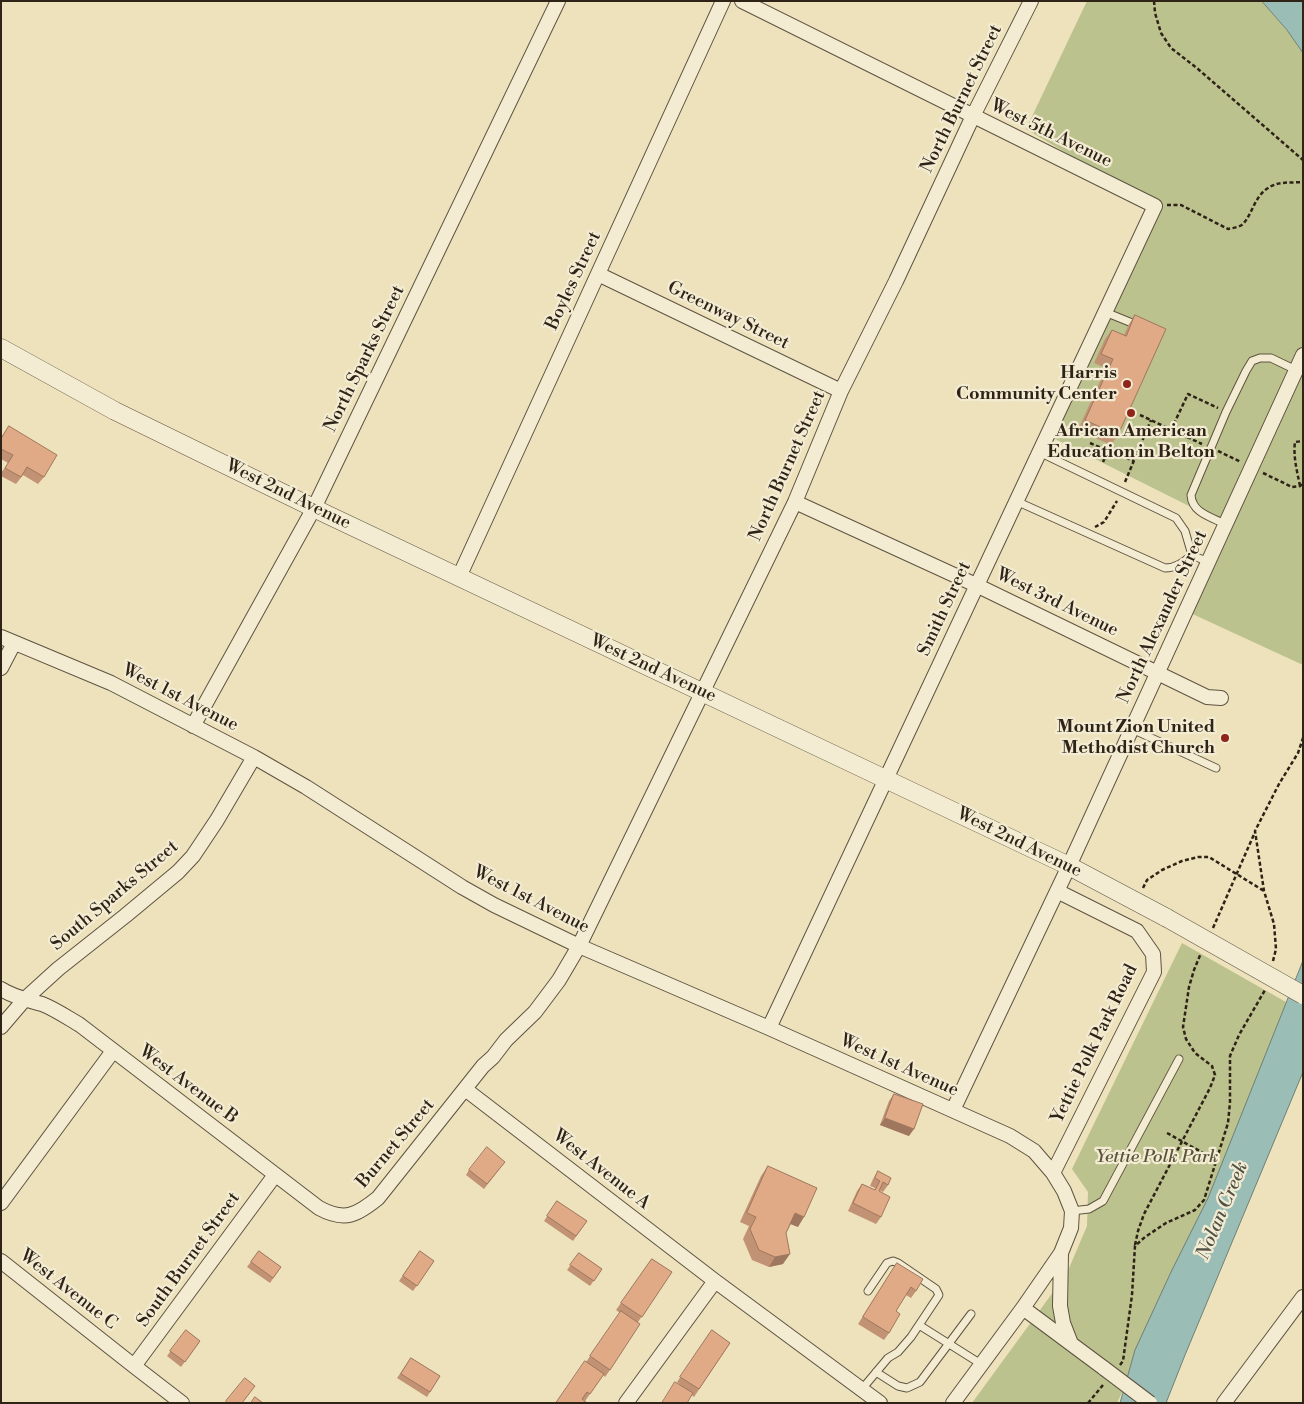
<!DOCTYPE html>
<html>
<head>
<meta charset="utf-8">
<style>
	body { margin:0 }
	#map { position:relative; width:1304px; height:1404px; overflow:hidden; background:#ede2bb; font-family:"Libre Bodoni",serif }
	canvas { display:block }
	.frame { position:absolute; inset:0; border:2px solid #2f2318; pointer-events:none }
</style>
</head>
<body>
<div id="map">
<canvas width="1304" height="1404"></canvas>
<div class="frame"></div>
</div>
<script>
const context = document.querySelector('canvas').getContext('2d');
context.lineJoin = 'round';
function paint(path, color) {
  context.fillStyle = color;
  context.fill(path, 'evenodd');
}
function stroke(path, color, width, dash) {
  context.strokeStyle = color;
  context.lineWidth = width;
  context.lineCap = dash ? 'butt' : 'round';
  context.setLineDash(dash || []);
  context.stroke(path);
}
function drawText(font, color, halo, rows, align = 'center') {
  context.font = font + ' "Libre Bodoni",serif';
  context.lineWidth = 4.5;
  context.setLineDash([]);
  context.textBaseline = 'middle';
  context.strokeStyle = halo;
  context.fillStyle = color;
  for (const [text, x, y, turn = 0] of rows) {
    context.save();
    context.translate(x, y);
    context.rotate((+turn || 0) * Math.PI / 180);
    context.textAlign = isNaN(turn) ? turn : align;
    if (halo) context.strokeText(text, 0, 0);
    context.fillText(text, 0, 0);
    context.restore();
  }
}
paint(new Path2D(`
	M1087 1H1262L1287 30 1303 53V665L1186 611 1225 524 1047 435 1155 206 1026 129Z
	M1182 943 1300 1010 1117 1403H972L1067 1273 1087 1226 1088 1192 1072 1169Z`), '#bbc28e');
const water = new Path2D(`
	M1262 1H1303V53L1287 30Z
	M1303 961V1072L1185 1355 1166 1403H1120L1135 1350 1171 1272 1208 1198Z`);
paint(water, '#9abdb6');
stroke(water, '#6f7f77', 1);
const service = new Path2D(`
	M1105 312 1137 325
	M1016 501 1165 568C1176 568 1184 562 1192 555L1185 531 1176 518 1039 452
	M1225 524C1211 517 1192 513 1191 495L1226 412 1246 371 1252 361 1260 358H1271L1296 370
	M1192 555 1208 562
	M1132 729 1216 768
	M1072 1211 1089 1209 1103 1201 1179 1059
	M919 1325 981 1364
	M876 1372 898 1386 907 1388 920 1382 971 1314
	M862 1389 888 1358 898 1352 911 1337 939 1295 936 1289 898 1263 893 1261 887 1263 868 1291`);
const minor = new Path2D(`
	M742 1 1155 206 769 1028
	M598 274 841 391
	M795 502 976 585 1207 697 1221 698
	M459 577 723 1
	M1 637 111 683 254 757 306 787 462 887 494 905 579 946 769 1028 1010 1136 1034 1151 1053 1173 1064 1191 1072 1211 1071 1228 1061 1253 1023 1308 953 1403
	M1 668 14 643
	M193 726 314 508 558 1
	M1 989C13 997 28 1000 42 1004 55 1009 68 1018 80 1025L319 1208C345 1222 357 1215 378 1198L483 1066 493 1057 506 1040 535 1012 559 980 579 946 795 502 841 391 896 281 973 116 1031 1
	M1 1027 25 999 58 969 125 916 178 872 193 856 217 820 254 757
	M465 1089 715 1281 880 1403
	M953 1110 1069 866 1303 355
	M1053 1173 1154 972 1153 954 1137 931 1057 891
	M1 1203 113 1051
	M1061 1253 1060 1306 1063 1323 1070 1341
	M1 1261 134 1366 182 1403
	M1023 1308 1105 1369
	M134 1366 275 1175
	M626 1403 715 1281
	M1224 1403 1303 1297`);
const tertiary = new Path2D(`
	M1 348 115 411 328 515 1069 866 1167 918`);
stroke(service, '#5e5341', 9);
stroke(minor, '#5e5341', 16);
stroke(tertiary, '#5e5341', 19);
stroke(new Path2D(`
	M1154 1 1155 13 1161 33 1171 48 1198 69 1303 160
	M1167 205H1181L1228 229C1233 228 1240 227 1243 224 1253 213 1254 197 1268 188 1278 181 1291 183 1303 182
	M1140 415 1202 444
	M1171 430 1188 394 1218 408
	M1090 443 1108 451 1134 461
	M1218 451 1241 462
	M1103 462 1108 451
	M1263 473 1292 487 1300 486 1303 483
	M1125 482 1151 420
	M1300 486C1297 471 1293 456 1295 442L1303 441
	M1095 527 1104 522 1117 501
	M1143 888 1147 880 1162 870 1182 861 1198 857H1209L1264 891
	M1213 928 1255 832
	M1273 961 1276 949 1274 924 1264 891 1255 831 1279 784 1298 753 1303 738
	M1167 1133 1216 1160
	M1135 1245 1138 1231 1144 1214 1210 1088 1215 1075 1212 1066 1195 1053 1186 1039 1183 1027 1189 987 1194 970 1201 953
	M1120 1365 1123 1361 1132 1295 1135 1246 1145 1237 1166 1223 1195 1210 1204 1200 1228 1123 1230 1102V1056L1239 1035 1265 990
	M1088 1403 1103 1385`), '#2f2318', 2.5, [4, 2.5]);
stroke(service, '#f3ecd3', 7);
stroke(minor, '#f3ecd3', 14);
stroke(tertiary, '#f3ecd3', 18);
const minorBridge = new Path2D(`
	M1105 1369 1150 1403`);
const tertiaryBridge = new Path2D(`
	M1167 918 1303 995`);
stroke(minorBridge, '#5e5341', 16, []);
stroke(tertiaryBridge, '#5e5341', 19, []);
stroke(minorBridge, '#f3ecd3', 14);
stroke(tertiaryBridge, '#f3ecd3', 18);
paint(new Path2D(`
	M1135 315 1118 435 1111 445 1078 430 1106 368 1094 363 1105 339 1112 330 1124 335 1129 324Z
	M9 426 44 477 38 484 23 475 16 484 1 476V473L8 463 1 459V438Z
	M894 1094 909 1136 880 1125 889 1101Z
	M505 1162 484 1189 466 1175 469 1170Z
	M768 1166 798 1227 791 1224 786 1233 783 1264 769 1267 752 1260 743 1239 749 1226 740 1222 761 1176Z
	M878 1171 888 1185 883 1192 879 1190V1191L881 1217 876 1224 848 1211 857 1191 862 1184 874 1190 875 1188 870 1186 873 1179Z
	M557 1201 587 1221 573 1241 544 1221Z
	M259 1251 281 1267 270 1283 247 1267Z
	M420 1251 434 1261 413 1291 399 1281Z
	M579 1253 602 1269 590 1286 567 1270Z
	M652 1259 672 1272 638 1322 610 1370 605 1377 603 1375 585 1401 582 1399 556 1403 586 1362 620 1313 616 1310Z
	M897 1263 916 1291 911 1298 906 1295 896 1311 889 1333 884 1340 858 1324Z
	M186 1330 200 1341 181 1367 167 1356Z
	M712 1330 730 1343 694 1397 677 1382Z
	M411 1358 440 1376 427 1397 397 1378Z`), '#c29274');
paint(new Path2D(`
	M885 1118 914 1129 909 1136 880 1125Z
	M795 1213 804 1217 798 1227 788 1223Z
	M790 1254 783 1264 769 1267 775 1257Z`), '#9e775e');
const building = new Path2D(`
	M1135 315 1166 329 1118 435 1085 420 1113 359 1101 354 1112 330 1126 336Z
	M9 426 57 455 44 477 27 467 21 477 5 468 13 455 1 449V439Z
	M894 1094 923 1104 914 1129 885 1118Z
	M487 1147 505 1162 487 1184 469 1170Z
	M768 1166 817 1188 804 1217 795 1213 786 1233 790 1254 775 1257 759 1250 750 1229 756 1217 747 1213Z
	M878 1171 891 1178 888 1185 883 1182 879 1191 890 1197 881 1217 853 1203 862 1184 875 1190 880 1181 875 1178Z
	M557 1201 587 1221 576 1236 547 1216Z
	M259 1251 281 1267 273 1278 251 1262Z
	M420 1251 434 1261 417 1286 403 1276Z
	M579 1253 602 1269 594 1281 570 1265Z
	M652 1259 672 1272 642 1317 621 1303Z
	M897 1263 923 1279 916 1291 911 1287 896 1311 900 1314 889 1333 863 1317Z
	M621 1311 640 1324 610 1370 590 1356Z
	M186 1330 200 1341 185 1362 170 1351Z
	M712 1330 730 1343 699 1389 680 1377Z
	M411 1358 440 1376 430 1392 401 1374Z
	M585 1361 604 1374 590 1394 587 1392 582 1399 586 1402 585 1403H556Z
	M245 1378 255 1386 242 1403H227L226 1401Z
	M675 1382 693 1393 687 1403H662Z
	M255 1397 263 1403H251Z`);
paint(building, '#e1aa87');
stroke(building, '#9e775e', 1);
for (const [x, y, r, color] of [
	[1127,384,5,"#8f2418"],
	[1131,413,5,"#8f2418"],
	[1225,738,5,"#8f2418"]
]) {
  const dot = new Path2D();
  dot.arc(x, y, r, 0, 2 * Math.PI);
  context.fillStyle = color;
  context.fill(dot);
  stroke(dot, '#f3ecd3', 2);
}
drawText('18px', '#2f2318', '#f3ecd3', [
	["North Burnet Street",962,99,-64],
	["West 5th Avenue",1051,134,26],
	["Boyles Street",574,281,-65],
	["Greenway Street",728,316,26],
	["North Sparks Street",365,359,-64],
	["North Burnet Street",788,466,-66],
	["West 2nd Avenue",288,495,26],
	["West 3rd Avenue",1057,603,26],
	["Smith Street",945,609,-65],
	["North Alexander Street",1163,617,-65],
	["West 2nd Avenue",653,669,25],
	["West 1st Avenue",180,698,27],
	["West 2nd Avenue",1019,843,26],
	["South Sparks Street",115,896,-40],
	["West 1st Avenue",531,900,27],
	["Yettie Polk Park Road",1095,1044,-64],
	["West 1st Avenue",899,1066,24],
	["West Avenue B",188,1085,37],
	["Burnet Street",396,1144,-50],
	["West Avenue A",601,1170,38],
	["South Burnet Street",189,1260,-54],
	["West Avenue C",68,1290,38]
]);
drawText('bold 18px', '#2f2318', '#f3ecd3', [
	["Harris",1117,374],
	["Community Center",1117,395],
	["African American",1131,432,"center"],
	["Education in Belton",1131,453,"center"],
	["Mount Zion United",1215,728],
	["Methodist Church",1215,749]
], 'right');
drawText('italic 18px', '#59533b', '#f3ecd3', [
	["Yettie Polk Park",1157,1158]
]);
drawText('italic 19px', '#4f5147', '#f3ecd3', [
	["Nolan Creek",1223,1211,-67]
]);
</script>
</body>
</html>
